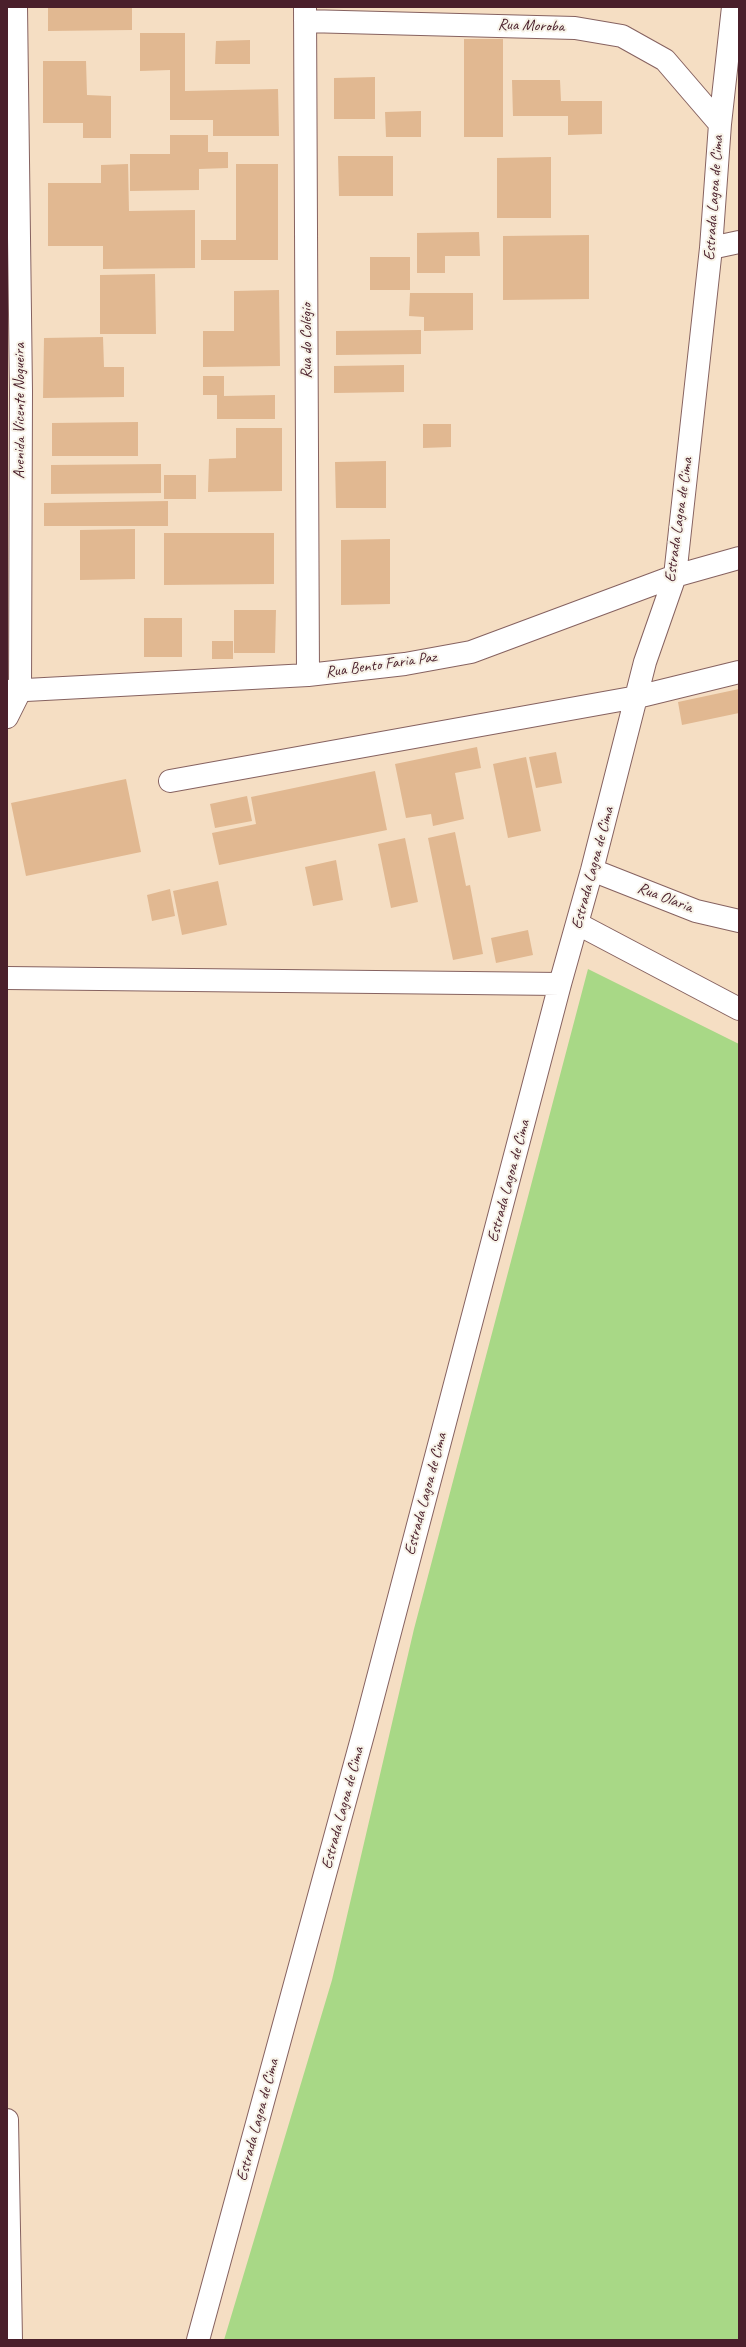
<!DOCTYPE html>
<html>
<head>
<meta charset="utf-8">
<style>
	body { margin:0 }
	#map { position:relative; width:746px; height:2347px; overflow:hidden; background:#f5dec3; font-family:Caveat,sans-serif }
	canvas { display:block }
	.frame { position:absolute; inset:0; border:8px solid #4a1f2b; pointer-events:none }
</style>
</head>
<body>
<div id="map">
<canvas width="746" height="2347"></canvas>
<div class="frame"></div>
</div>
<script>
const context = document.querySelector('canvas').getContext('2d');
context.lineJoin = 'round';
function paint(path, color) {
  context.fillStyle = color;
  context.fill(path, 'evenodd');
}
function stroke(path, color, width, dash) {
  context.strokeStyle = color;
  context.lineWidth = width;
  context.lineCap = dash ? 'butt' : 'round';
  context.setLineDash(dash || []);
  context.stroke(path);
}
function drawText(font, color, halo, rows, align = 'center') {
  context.font = font + ' Caveat,sans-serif';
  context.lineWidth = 4;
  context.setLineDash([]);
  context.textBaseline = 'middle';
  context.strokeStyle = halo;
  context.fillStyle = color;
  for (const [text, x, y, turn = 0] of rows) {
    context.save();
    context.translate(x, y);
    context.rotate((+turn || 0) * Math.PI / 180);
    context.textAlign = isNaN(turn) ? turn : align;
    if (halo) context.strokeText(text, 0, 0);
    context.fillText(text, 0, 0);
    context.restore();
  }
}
paint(new Path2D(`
	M588 969 739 1044V2340H224L332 1980 414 1629Z`), '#a8d886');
paint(new Path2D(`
	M48 7H132V30L48 31Z
	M140 33H185V91L278 89 279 136H213V120H170V70L140 71Z
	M464 39H503V137H464Z
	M250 40V64H215L216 41Z
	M43 61H86L87 95 111 96V138H83V123H43Z
	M375 77V119H334V78Z
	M512 80H560L561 101H602V134L568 135V116H513Z
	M421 111V137H386L385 112Z
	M170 135H208V152H228V168L199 169V190L130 191V154H170Z
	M338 156H393V196H339Z
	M551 157V218H497V158Z
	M128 164 129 211 195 210V268L103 269V246H48V183H101V165Z
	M236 164H278V260H201V240H236Z
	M479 232 480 256H445V273H417V233Z
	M589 235V299L503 300V236Z
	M370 257H410V290H370Z
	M155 274 156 334H100V275Z
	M279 290 280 366 203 367V331H234V291Z
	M410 293H473V330L424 331V317L409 316Z
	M421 330V354L336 355V331Z
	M103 337 104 367H124V397L43 398 44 338Z
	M404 365V392L334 393V366Z
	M203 376H224V396L275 395V419H217V395H203Z
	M138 422V456H52V423Z
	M423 424H451V447L423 448Z
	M236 428H282V491L208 492 209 459 236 458Z
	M386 461V508H336L335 462Z
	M161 464V493L51 494V465Z
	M164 475H196V499H164Z
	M168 501V526H44V503Z
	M135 529V579L80 580V530Z
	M164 533H274V584L164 585Z
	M390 539V604L341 605V540Z
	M234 610H276L275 653H234Z
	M144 618H182V657H144Z
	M212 641H233V659H212Z
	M739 689V713L682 725 678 702Z
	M477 747 481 768 455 773 464 819 433 826 431 814 406 818 395 764Z
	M556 752 562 783 536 788 529 757Z
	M526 757 541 831 508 838 493 764Z
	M375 771 387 830 219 865 212 833 256 824 251 797Z
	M126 779 141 852 26 876 11 803Z
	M247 796 252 821 215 828 210 804Z
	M455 832 466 886 470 885 483 954 453 960 428 838Z
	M405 838 418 902 391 908 378 844Z
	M336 860 343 900 313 906 305 867Z
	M218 881 227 925 182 935 173 891Z
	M170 889 175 916 152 921 147 895Z
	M528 930 533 955 496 963 491 938Z`), '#e1b891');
const minor = new Path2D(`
	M305 7 308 675
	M305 21 575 28 622 36 665 60 720 124
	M711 248 739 242
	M7 691 308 675 405 664 471 652 675 576 739 558
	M170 781 637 697 739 672
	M592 870 696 911 739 921
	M578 924 739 1009
	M7 978 560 984
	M198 2340 364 1731 560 984 592 870 645 662 675 576 711 248 720 124 733 7`);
const tertiary = new Path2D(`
	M7 717 20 691 21 391 16 7
	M7 2120 11 2340`);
stroke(minor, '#866260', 24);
stroke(tertiary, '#866260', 24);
stroke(minor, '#fff', 22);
stroke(tertiary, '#fff', 22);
drawText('16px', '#4a1f2b', '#f7f3e8', [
	["Rua Moroba",531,26,2],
	["Estrada Lagoa de Cima",714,198,-86],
	["Rua do Colégio",307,341,-90],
	["Avenida Vicente Nogueira",20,411,-90],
	["Estrada Lagoa de Cima",679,520,-82],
	["Rua Bento Faria Paz",381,665,-8],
	["Estrada Lagoa de Cima",593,868,-75],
	["Rua Olaria",665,898,21],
	["Estrada Lagoa de Cima",509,1181,-75],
	["Estrada Lagoa de Cima",426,1494,-75],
	["Estrada Lagoa de Cima",343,1808,-75],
	["Estrada Lagoa de Cima",258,2120,-75]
]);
</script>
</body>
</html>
